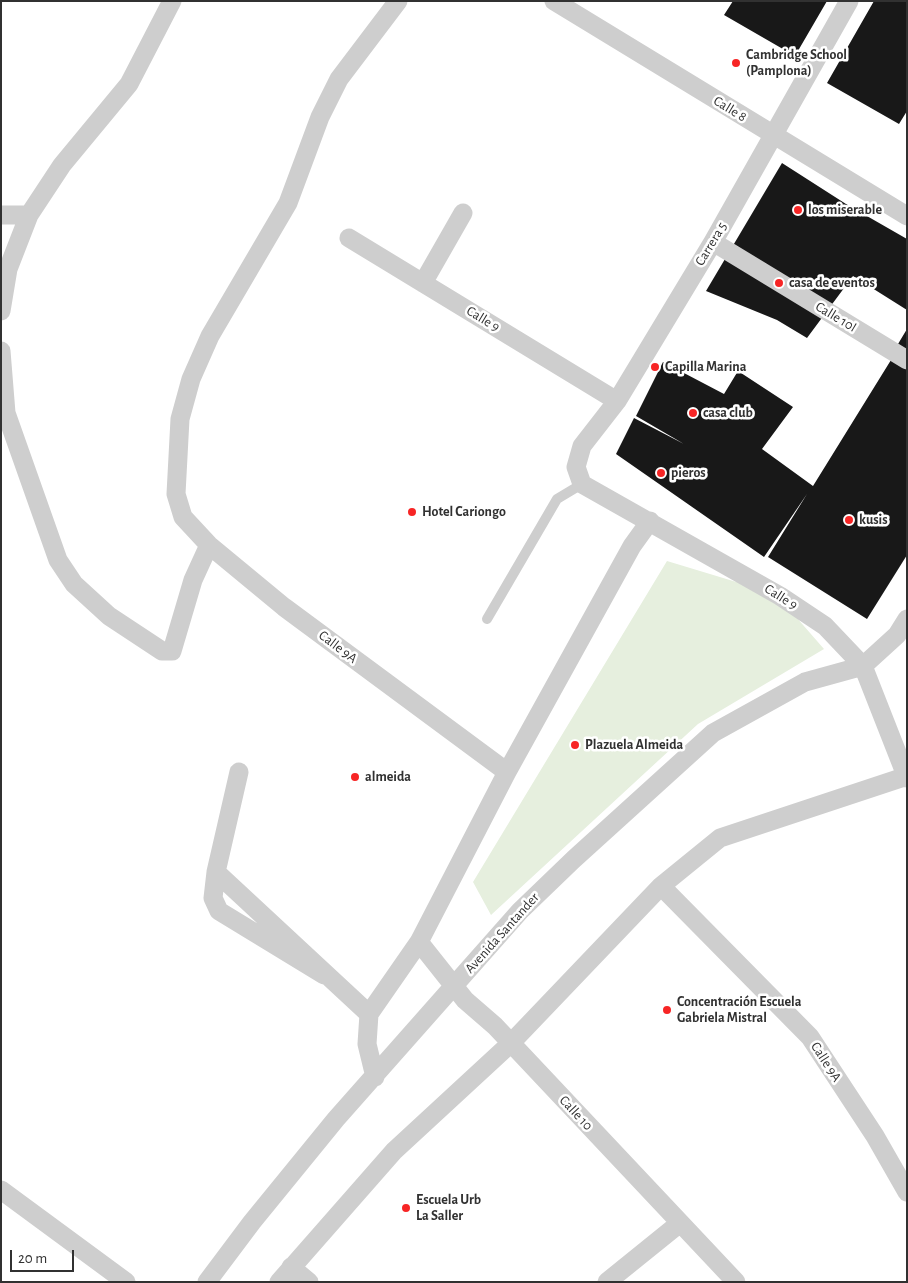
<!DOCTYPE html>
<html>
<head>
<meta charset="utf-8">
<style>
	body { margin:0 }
	#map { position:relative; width:908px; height:1283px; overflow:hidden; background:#fff; font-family:"Alegreya Sans",sans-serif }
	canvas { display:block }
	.frame { position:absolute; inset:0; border:2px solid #313131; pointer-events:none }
	.scale { position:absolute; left:10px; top:1250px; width:64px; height:22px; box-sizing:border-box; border:2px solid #313131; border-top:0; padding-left:6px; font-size:15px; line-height:18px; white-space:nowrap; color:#313131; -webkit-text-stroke:4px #fff; paint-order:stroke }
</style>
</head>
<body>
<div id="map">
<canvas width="908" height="1283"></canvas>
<div class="frame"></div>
<div class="scale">20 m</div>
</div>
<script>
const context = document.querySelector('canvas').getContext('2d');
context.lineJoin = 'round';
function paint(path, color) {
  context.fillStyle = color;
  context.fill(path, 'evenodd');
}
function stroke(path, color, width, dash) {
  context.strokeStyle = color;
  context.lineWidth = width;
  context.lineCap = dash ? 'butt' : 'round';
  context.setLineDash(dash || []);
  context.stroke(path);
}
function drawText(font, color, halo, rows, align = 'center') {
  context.font = font + ' "Alegreya Sans",sans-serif';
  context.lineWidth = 5;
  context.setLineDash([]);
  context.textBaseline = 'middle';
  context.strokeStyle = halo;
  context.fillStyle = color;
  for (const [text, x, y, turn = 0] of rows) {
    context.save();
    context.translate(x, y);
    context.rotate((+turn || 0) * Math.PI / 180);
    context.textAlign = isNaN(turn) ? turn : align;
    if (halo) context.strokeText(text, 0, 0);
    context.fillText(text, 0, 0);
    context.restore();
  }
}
paint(new Path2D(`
	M667 561 776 594 824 649 698 724 491 915 473 882Z`), '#e6efde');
paint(new Path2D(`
	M733 1H827L795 56 724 15Z
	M874 1H907V111L899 124 827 83Z
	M782 163 846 204 907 239V310L853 276 807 338 777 320 706 291Z
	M907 329V350L898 344Z
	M891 360 907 369V555L867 619 768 557 807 494 764 557 616 454 634 418 684 444 636 416 663 362 724 394 738 371 793 407 762 449 813 486Z`), '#181818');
stroke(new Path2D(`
	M487 619 557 499 582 484`), '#cecece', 10);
stroke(new Path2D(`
	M398 1 339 79 320 117 288 203 210 336 191 379 180 419 176 494 183 517 209 545 284 607 507 772
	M554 1 907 216
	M849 1 713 242 617 401 582 446 576 467 582 484 780 596 825 626 863 666 907 778
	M1 215H29
	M349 238 617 401
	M713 242 907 360
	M423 283 463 213
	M1 311 8 269 29 215 62 165 129 84 172 1
	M1 351 6 413 58 560 74 584 109 616 162 651H172L193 580 209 545
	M239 772 216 872 213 898 219 911 324 975
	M216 872 369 1014
	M661 886 810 1037 875 1136 907 1192
	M419 942 465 1000 495 1026 736 1282
	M375 1077 367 1044 369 1014 419 942 507 772 632 546 650 521
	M1 1190 126 1282
	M291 1267 309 1282
	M207 1282 252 1222 336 1119 520 911 574 859 713 733 805 682 863 666 897 635 907 619
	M279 1282 394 1151 511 1043 661 886 720 838 907 776
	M607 1282 680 1223`), '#cecece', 19);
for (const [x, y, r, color] of [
	[736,63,5,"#f72525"],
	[798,210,5,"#f72525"],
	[779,283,5,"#f72525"],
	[655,367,5,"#f72525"],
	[693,413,5,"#f72525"],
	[661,473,5,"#f72525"],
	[412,512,5,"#f72525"],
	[849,520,5,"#f72525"],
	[575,745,5,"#f72525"],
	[355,777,5,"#f72525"],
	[667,1010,5,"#f72525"],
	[406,1208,5,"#f72525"]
]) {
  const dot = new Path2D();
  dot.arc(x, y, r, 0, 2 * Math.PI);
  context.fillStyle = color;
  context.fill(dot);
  stroke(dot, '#fff', 2);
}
drawText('bold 14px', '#313131', '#fff', [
	["Cambridge School",746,55],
	["(Pamplona)",746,71],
	["los miserable",808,210],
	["casa de eventos",789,283],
	["Capilla Marina",665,367],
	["casa club",703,413],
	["pieros",671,473],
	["Hotel Cariongo",422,512],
	["kusis",859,520],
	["Plazuela Almeida",585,745],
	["almeida",365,777],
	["Concentración Escuela",677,1002],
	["Gabriela Mistral",677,1018],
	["Escuela Urb",416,1200],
	["La Saller",416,1216]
], 'left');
drawText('14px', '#313131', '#fff', [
	["Calle 8",730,109,31],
	["Carrera 5",711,244,-59],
	["Calle 10I",836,317,31],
	["Calle 9",483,319,31],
	["Calle 9",781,597,32],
	["Calle 9A",338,647,37],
	["Avenida Santander",502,933,-48],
	["Calle 9A",826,1062,57],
	["Calle 10",576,1113,47]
]);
</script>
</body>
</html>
